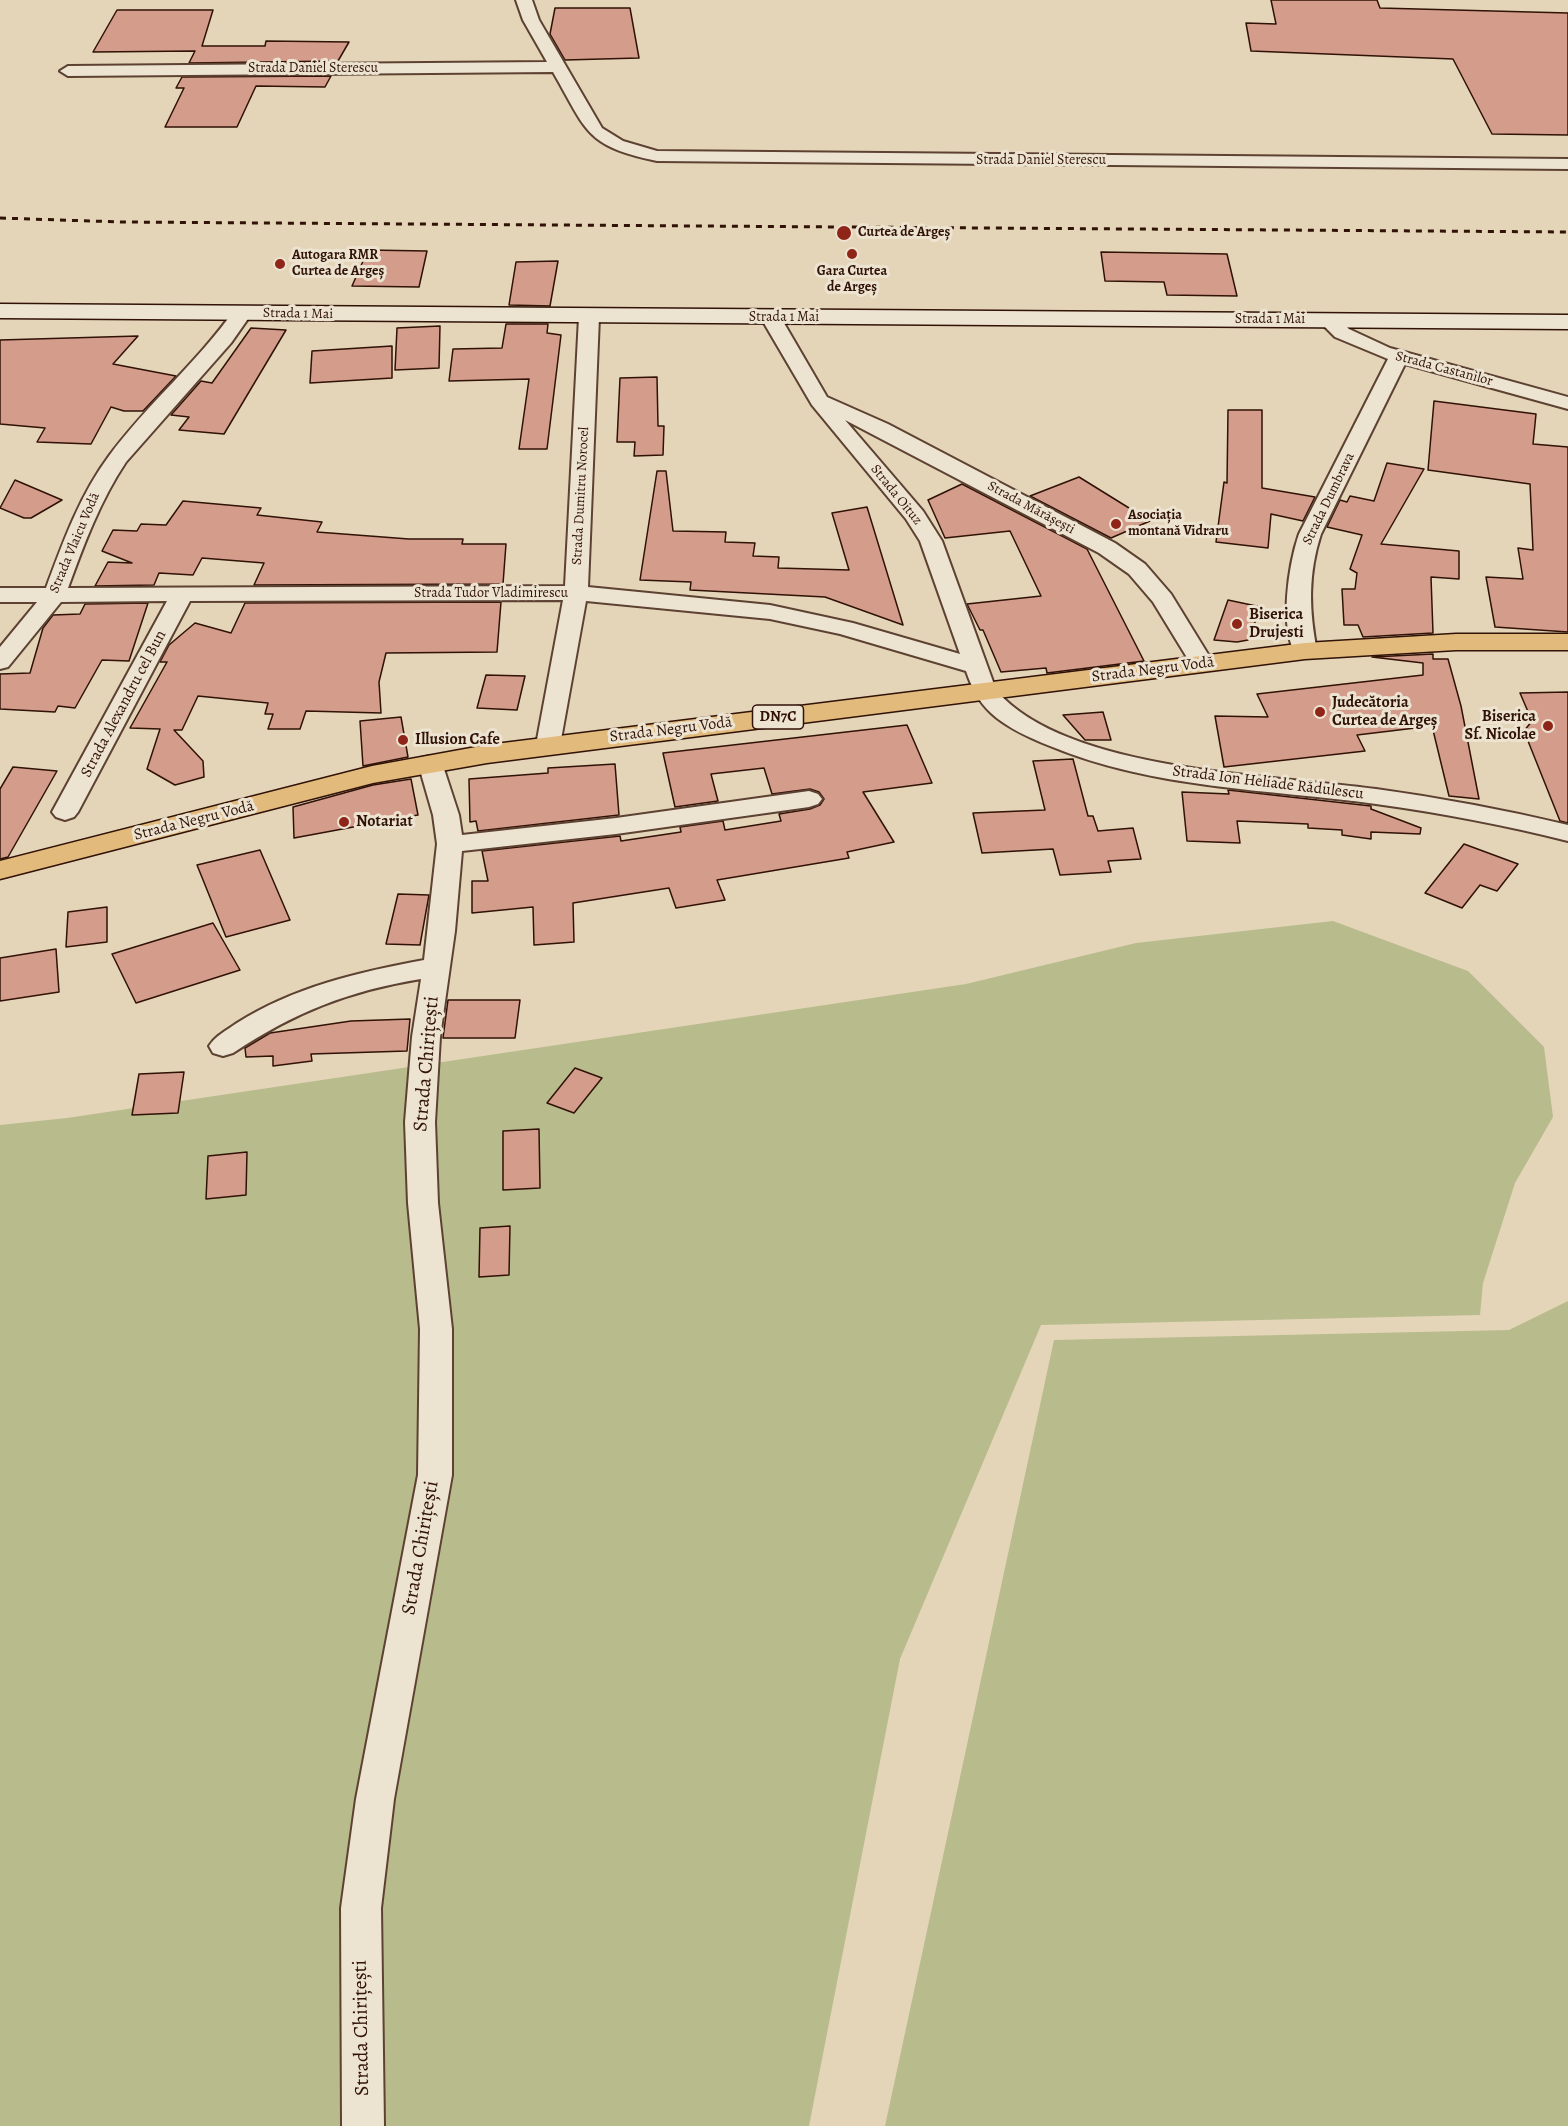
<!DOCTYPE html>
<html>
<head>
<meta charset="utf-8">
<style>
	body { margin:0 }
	canvas { display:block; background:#e4d4b8 }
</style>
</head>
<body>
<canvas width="1568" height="2126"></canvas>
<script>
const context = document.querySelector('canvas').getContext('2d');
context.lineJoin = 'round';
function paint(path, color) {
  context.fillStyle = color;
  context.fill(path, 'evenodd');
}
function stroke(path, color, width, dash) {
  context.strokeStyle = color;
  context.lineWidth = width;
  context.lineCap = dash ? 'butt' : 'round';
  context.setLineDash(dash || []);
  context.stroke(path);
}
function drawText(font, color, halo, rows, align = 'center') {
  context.font = font + ' Alegreya,serif';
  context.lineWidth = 6;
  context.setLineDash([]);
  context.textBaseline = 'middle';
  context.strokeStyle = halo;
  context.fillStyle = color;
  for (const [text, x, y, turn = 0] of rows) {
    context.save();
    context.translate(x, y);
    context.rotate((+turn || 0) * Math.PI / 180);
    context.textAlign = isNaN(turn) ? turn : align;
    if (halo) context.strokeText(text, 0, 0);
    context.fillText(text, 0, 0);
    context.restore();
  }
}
paint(new Path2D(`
	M1333 921 1468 971 1544 1047 1553 1117 1515 1183 1483 1283 1480 1315 1041 1325 900 1659 809 2126H0V1125L67 1118 966 984 1136 943Z
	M1568 1301V2126H885L1054 1340 1509 1330Z`), '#b8bc8c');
const building = new Path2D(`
	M1271 0H1377L1380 8 1568 13V135L1492 134 1453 59 1251 51 1246 23 1276 24Z
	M555 8H630L639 58 565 60 550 34Z
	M117 10H213L202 46H265L266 41 349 42 338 61 189 63 195 51 93 52Z
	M331 76 325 87 256 86 237 127H165L184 88H176L182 77Z
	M368 250 427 251 419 287 352 286Z
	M1101 252 1227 254 1237 296 1167 295 1164 282 1105 281Z
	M558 261 550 306 509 305 516 262Z
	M506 324H548L547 333 561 335 547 449H519L529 379 449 381 453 349 502 348Z
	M440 326 439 368 395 370 397 328Z
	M251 328 286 330 224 434 179 430 189 417 171 415 201 381 212 383Z
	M138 336 113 364 176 376 143 411H124L111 407 91 444 37 442 45 428 0 424V340Z
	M392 346V378L310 383 312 351Z
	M657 377 658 426H664L663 455 634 456 635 442H617L620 378Z
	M1434 401 1536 414 1533 444 1568 447V632L1495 627 1486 577 1523 579 1518 548 1533 550 1530 484 1428 470Z
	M1228 410H1262V488L1315 497 1303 521 1271 514 1268 548 1216 542 1224 482 1227 483Z
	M1387 463 1424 469 1381 544 1459 551V579L1431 577 1433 633 1363 637 1358 625H1344L1342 589H1355L1357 573 1350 569 1362 535 1327 527 1340 500 1347 502 1350 496 1374 501Z
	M657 471H666L673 531 726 532 725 542 755 543 753 556 779 557 778 568 849 570 832 513 867 507 903 625 825 597 690 590 691 582 640 580Z
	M1079 477 1150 521 1111 538 1030 496Z
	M15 480 62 500 31 518H24L0 508Z
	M962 484 1087 549 1144 661 1047 673 1046 668 1001 672 983 630H980L967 604 1041 596 1010 531 945 538 928 500Z
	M183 501 261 508 257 515 322 522 317 532 409 539H463L462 544H506L503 584 254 585 264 563 202 558 193 575 159 573 154 585 95 586 108 562 132 563 102 551 113 530 137 531 141 524 166 525Z
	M1228 600 1261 607 1248 640 1237 642 1214 640Z
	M501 602 497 652 386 653 379 682 381 713 306 711 300 729H268L273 714H265L268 703 198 696 182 730H174L203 761 204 777 175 785 147 769 160 729 130 728 167 662H160L169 645 195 623 231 633 245 603Z
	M148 603 129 661 102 660 75 708 58 706 55 712 0 709V674L30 673 43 628 53 615 80 614 85 604Z
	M1433 654V659H1448L1461 706 1479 799 1449 796 1432 726 1357 735 1365 751 1224 767 1215 716 1268 717 1257 694 1423 675V663L1372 657Z
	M486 675 525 676 517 710 477 708Z
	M1568 692V823L1560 821 1524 731 1532 721 1520 693Z
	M1103 712 1111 740H1085L1063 715Z
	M401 717 408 757 363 766 360 721Z
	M907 725 932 783 863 792 894 842 847 852 849 858 717 880 725 900 676 908 669 888 573 903 574 942 534 945 533 907 472 913V881H488L482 851 620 836 621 841 681 832 680 827 723 821 725 830 781 821 779 814 810 809 820 805 824 799 819 792 810 789 772 794 764 768 711 774 718 801 675 807 663 753Z
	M1073 759 1088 816H1093L1098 831 1133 828 1141 859 1108 861 1111 872 1060 875 1053 849 982 853 973 813 1045 810 1033 761Z
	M615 764 619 815 478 831 476 821 470 822 469 779 548 773V768Z
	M13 767 57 771 8 857 0 859V789Z
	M411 779 418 815 294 838 293 807 373 785Z
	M1228 790 1371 806V809L1421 828 1420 834 1371 832V839L1342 835V830L1308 828V824L1237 821 1240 843 1187 841 1182 792 1229 794Z
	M1464 844 1518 864 1497 891 1480 885 1462 908 1425 893Z
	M260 850 290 920 226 937 197 865Z
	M398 894 429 895 420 945 386 944Z
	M107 907V942L66 947 68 912Z
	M213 923 240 970 136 1003 112 954Z
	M56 949 59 992 0 1001V958Z
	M448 1000H520L515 1038H443Z
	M410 1019 407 1051 311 1054 312 1061 273 1066V1056L246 1057 245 1048 270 1033 351 1021Z
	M575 1068 602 1078 574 1113 547 1103Z
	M184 1072 178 1113 132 1115 139 1074Z
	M539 1129 540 1188 503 1190V1131Z
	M247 1152 246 1195 206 1199 208 1156Z
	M510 1226 509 1275 479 1277 480 1228Z`);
paint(building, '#d39c8b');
stroke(building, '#301206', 1.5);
const minor = new Path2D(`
	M516 0H532L539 20 602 128 623 141 657 151 1568 159V169L657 161C585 146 587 131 553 72L68 76 60 71 68 66 547 62 523 20Z
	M242 307 252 313 231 343 126 462C100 501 84 544 68 588L565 586 579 317 589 311 599 317 588 587 770 605 853 623 960 654 920 541 906 519 812 405 761 318 771 312 781 318 827 397 888 424 1115 543 1145 564 1171 594 1214 664 1210 669H1194L1153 602 1129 574 1099 553 845 420 923 511 942 541 996 690C1065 772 1274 775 1376 789 1441 798 1505 810 1568 825V841C1505 825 1441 813 1376 804 1267 789 1153 789 1050 746 1030 738 1007 728 991 713 978 701 972 688 966 671L840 634 770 619 586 601 560 745 557 750 548 752 539 750 536 745 563 600 190 601 78 812 74 817 65 820 56 817 52 812 167 601 61 602 8 667 0 669V647L37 602H0V588H46C63 542 80 495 109 456 147 404 198 362 235 309Z
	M1328 314 1335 316 1349 329 1390 348 1568 397V409L1405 364 1321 534C1308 574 1309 610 1317 651L1313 656H1297C1278 629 1289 563 1299 534L1388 359 1335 337 1318 320Z
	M430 756 439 758 442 763 459 815 462 835 616 818 809 791 818 794 822 799 818 804 809 807 616 834 462 851 455 931 440 1037 435 1122 438 1203 452 1329V1475L394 1799 381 1908 384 2126H342L341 1908 356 1799 418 1475 420 1329 408 1203 405 1122 412 1037 421 979C348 991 295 1012 233 1053L223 1056 213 1053 209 1046C215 1036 227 1030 237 1023 294 987 359 972 424 960L437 844 433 815 418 763 421 758Z`);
const secondary = new Path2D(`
	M0 304 1568 315V329L0 318Z`);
const primary = new Path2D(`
	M1456 634H1568V650H1456L1305 659 487 763 373 783 0 879V861L372 766 487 745 1305 643Z`);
stroke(minor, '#5d4232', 4);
stroke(secondary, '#301206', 3);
stroke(primary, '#301206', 3);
paint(minor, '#ede3d1');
paint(secondary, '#ede3d1');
paint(primary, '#e2ba7c');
stroke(new Path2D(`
	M0 218 121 222 1568 232`), '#301206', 3, [6, 6]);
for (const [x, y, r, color] of [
	[844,233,8,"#8f2418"],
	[852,254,6,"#8f2418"],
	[280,264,6,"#8f2418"],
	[1116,524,6,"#8f2418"],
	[1237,624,6,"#8f2418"],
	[1320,712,6,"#8f2418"],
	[1548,726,6,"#8f2418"],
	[403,740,6,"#8f2418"],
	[344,822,6,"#8f2418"]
]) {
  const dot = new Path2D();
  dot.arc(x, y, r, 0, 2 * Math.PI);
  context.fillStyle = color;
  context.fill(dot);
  stroke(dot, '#ede3d1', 2);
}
drawText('14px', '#301206', '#ede3d1', [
	["Strada Daniel Sterescu",313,69],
	["Strada Daniel Sterescu",1041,161],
	["Strada 1 Mai",298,314,1],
	["Strada 1 Mai",784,318],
	["Strada 1 Mai",1270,320],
	["Strada Castanilor",1444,369,15],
	["Strada Oituz",896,495,51],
	["Strada Dumitru Norocel",581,496,-87],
	["Strada Dumbrava",1329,499,-64],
	["Strada Mărășești",1031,508,28],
	["Strada Vlaicu Vodă",75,543,-67],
	["Strada Tudor Vladimirescu",491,594]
]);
drawText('bold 14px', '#301206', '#ede3d1', [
	["Curtea de Argeș",858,233],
	["Autogara RMR",292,256],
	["Curtea de Argeș",292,272],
	["Gara Curtea",852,272,"center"],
	["de Argeș",852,288,"center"],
	["Asociația",1128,516],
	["montană Vidraru",1128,532]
], 'left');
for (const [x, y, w] of [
	[778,717,51]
]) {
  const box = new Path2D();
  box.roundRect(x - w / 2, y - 12, w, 24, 4.5);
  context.fillStyle = '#ede3d1';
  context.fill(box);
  stroke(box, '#301206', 1.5);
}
drawText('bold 15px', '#301206', null, [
	["DN7C",778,717]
]);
drawText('bold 16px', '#301206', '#ede3d1', [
	["Biserica",1249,615],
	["Drujesti",1249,633],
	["Judecătoria",1332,703],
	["Curtea de Argeș",1332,721],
	["Biserica",1536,717,"right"],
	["Sf. Nicolae",1536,735,"right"],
	["Illusion Cafe",415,740],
	["Notariat",356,822]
], 'left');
drawText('16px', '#301206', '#ede3d1', [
	["Strada Negru Vodă",1153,670,-7],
	["Strada Alexandru cel Bun",124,704,-62],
	["Strada Negru Vodă",671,730,-7],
	["Strada Ion Heliade Rădulescu",1268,783,7],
	["Strada Negru Vodă",194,821,-14]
]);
drawText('20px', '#301206', '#ede3d1', [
	["Strada Chirițești",427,1064,-85],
	["Strada Chirițești",421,1548,-80],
	["Strada Chirițești",362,2028,-91]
]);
</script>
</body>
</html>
